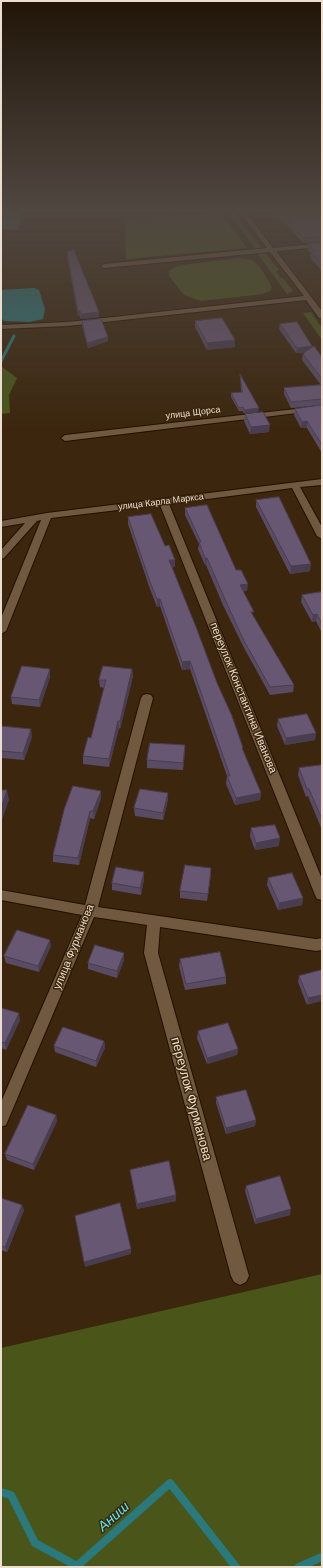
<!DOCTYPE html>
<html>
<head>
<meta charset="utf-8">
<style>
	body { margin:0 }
	#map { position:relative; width:323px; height:1568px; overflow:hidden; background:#3c270e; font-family:Helvetica,sans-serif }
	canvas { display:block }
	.frame { position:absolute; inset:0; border:2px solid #ebddcf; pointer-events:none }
</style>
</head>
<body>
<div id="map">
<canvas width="323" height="1568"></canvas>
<div class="frame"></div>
</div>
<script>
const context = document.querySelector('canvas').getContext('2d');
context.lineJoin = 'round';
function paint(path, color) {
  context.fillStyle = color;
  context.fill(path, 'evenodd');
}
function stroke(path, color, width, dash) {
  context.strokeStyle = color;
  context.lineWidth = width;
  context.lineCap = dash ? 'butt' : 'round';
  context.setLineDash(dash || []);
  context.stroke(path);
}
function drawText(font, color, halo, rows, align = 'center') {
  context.font = font + ' Helvetica,sans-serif';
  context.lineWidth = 3;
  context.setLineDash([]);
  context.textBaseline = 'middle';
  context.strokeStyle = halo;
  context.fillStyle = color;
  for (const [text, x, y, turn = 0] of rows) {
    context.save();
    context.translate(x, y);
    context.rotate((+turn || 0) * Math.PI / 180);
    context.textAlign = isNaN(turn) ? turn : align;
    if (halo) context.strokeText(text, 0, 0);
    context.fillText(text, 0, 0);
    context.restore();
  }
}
paint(new Path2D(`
	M228 210H233L261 248 255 249Z
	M221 213 247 248 126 259 124 219Z
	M258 254H266L279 270 276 271 280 278H283L293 291 287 294Z
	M238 258 253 260 262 270 272 287 270 291 263 294 201 301 184 295 169 276V271L174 267 182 265Z
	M311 312 322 328V340L303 313Z
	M1 366 17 378 9 395 10 413 1 414Z
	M322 1274V1567H1V1348Z`), '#4a5619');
paint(new Path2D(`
	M1 210H20L21 220 18 230 1 229Z
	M34 288 39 290 45 309 43 319 30 322 4 321 1 318V290Z`), '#29797d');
stroke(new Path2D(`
	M1 361 14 336`), '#29797d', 3);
stroke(new Path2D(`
	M1 1492 11 1495 35 1543 77 1566 170 1483 236 1567
	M299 1567 322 1557`), '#29797d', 8);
const minor = new Path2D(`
	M238 210H244L273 248 322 243V247L276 251 322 311V318H319L306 300 68 326 1 329V325L68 322 304 296 270 252 104 268 101 266 104 264 267 248Z
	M322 406V410L65 441 61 438 65 435Z
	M322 479V485L300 487 322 527V539L317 536 292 488 169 504 322 879V900L317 899 315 895 160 505 51 518 6 631 1 634V618L41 520 37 521 4 558 1 559V550L25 523 1 527V521L47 513Z
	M147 694 151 695 153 698 98 907 316 939 322 938V950L316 951 160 927 158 953 249 1276 246 1282 240 1285 234 1282 231 1276 144 953 147 925 94 917 6 1125 1 1127V1102L82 915 1 900V890L85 905 141 698 143 695Z`);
stroke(minor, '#220f00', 2);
paint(minor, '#71593f');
paint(new Path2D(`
	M272 210H322V242L303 243 285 223H283Z
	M322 242V271L310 258 311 253 308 250V244Z
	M67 252 99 312V317L81 319 80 316H78L67 256Z
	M82 321 108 341 88 348 82 326Z
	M195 321 235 340V347L207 350 195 327Z
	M280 324 312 346V347L322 357V405L291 408 284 394V388L321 385 302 360 303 354 307 352 296 353 279 329Z
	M240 374 258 412 243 413V411H239L231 397V393L241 392Z
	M322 405V453L307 428H301L294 415 295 409Z
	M245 414 269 432 250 434 244 421Z
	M256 500 310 571 290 574 256 507Z
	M185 508 236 570 247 591H243L253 616 294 685 293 692 270 695 243 646 223 605 206 565H205L198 549 199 544 185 515Z
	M128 517 165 546 175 560V567H172L243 752 261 793 260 800 235 805 226 784 227 776 190 669 182 670 160 606 157 607 150 589 128 524Z
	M322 592V633L316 621 312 622 301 602 302 595Z
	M50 669V677L40 707 12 704 11 697Z
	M132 669 133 676 120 729 119 728 109 767 83 764V756L91 738 104 688 100 687 99 680Z
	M278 719 316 733 315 740 285 745 277 726Z
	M1 726 32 737 24 760 1 758Z
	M185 745 183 770 147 768V760Z
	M322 765V830L308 796 306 797 298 775 299 768Z
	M101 798 94 819 90 818 79 865 53 862V855Z
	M168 800 163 820 135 816 134 808Z
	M251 828 279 846 255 850 250 836Z
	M211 875 207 901 180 898V891Z
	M268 878 303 898 302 905 278 910 267 885Z
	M144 879 141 895 112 890V883Z
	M51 946 39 972 6 963 4 956Z
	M124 953V960L117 978 88 969V963Z
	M180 959 226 977V984L185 990 179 966Z
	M322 970 307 1005 298 982 299 976Z
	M1 1008 20 1020 6 1050 1 1048Z
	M198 1031 238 1049 237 1055 207 1064 197 1038Z
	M104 1041 105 1048 96 1067 55 1052 54 1046Z
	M216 1097 256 1120 255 1126 226 1134 216 1103Z
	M56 1115 57 1121 34 1170 7 1160 5 1154Z
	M130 1170 176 1195V1201L137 1209 131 1175Z
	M246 1186 290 1215 255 1224 245 1191Z
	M1 1198 24 1210 7 1252 1 1250Z`), '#594b63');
paint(new Path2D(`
	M284 217H286L285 223H283Z
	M78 311H80V316H78Z
	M99 312V317L81 319V314Z
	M108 337V341L88 348 87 343Z
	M235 340V347L207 350V343Z
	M312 346V351L296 353 297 348Z
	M259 408 258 412 243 413 244 410Z
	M307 421V428H301L302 422Z
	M270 425 269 432 250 434 251 427Z
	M205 558H207L206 565H205Z
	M169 560H175V567L169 568Z
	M311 564 310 571 290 574 291 566Z
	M248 584 247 591 239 592 240 585Z
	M157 599H160V606L157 607Z
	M317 614 316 621 312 622 313 615Z
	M190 661V669L182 670V662Z
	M50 669V677L40 707 39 700Z
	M132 669 133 676 120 729V721Z
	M118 721 119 728 109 767V759Z
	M31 729 32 737 24 760 23 753Z
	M316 733 315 740 285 745 286 738Z
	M185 745V753L183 770V763Z
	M7 790 9 800 1 823V808Z
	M101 791V798L94 819 93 811Z
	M168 793V800L163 820V813Z
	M261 793 260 800 235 805 236 798Z
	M90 811V818L79 865 78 858Z
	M280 838 279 846 255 850 256 843Z
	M211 868V875L207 901 208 894Z
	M144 872V879L141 895 140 888Z
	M303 898 302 905 278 910 279 903Z
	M50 940 51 946 39 972 38 966Z
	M124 953V960L117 978V971Z
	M322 995V1001L307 1005 308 998Z
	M19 1013 20 1020 6 1050 5 1043Z
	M104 1041 105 1048 96 1067V1061Z
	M238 1049 237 1055 207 1064V1058Z
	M56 1115 57 1121 34 1170 33 1164Z
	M256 1120 255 1126 226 1134V1128Z
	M176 1195V1201L137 1209V1204Z
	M22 1205 24 1210 7 1252 5 1247Z
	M291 1209 290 1215 255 1224 256 1219Z
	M131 1249V1254L85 1267 84 1262Z`), '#493d50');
const building = new Path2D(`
	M277 210H322V236L303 238 286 217H284Z
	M322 242V264L311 252H315L308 244Z
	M74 250 99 312 81 314 80 311H78L67 252Z
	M222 318 235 340 207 343 195 321Z
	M101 319 108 337 87 343 82 321Z
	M297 322 312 346 297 348 280 324Z
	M314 346 322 357V379L303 354Z
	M240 374 259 408 244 410 243 407 239 408 231 393 242 392Z
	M322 385V399L291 402 284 388Z
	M322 405V445L307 421 302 422 295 409Z
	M263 412 270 425 251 427 245 414Z
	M279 497 311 564 291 566 256 500Z
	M207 505 236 570H241L248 584 240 585 254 612H251L294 685 270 687 243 639 224 597 207 558H205L199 542H201L185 508Z
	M151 514 165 546 169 545 175 560H169L196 627 217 683 232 716 243 748H242L261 793 236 798 227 776H230L190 661 182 662 160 599H157L150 582 128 517Z
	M322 592V624L317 614 313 615 302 595Z
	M22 666 50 669 39 700 11 697Z
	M103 666 132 669 120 721H118L109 759 83 756 88 737 91 738 106 680H99Z
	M307 714 316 733 286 738 278 719Z
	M1 726 31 729 23 753 1 751Z
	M150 743 185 745 183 763 147 760Z
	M322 765V819L309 789H307L299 768Z
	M73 786 101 791 93 811H90L78 858 53 855 64 810Z
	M140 789 168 793 163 813 134 808Z
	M1 790H7L1 808Z
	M275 825 280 838 256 843 251 828Z
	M185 865 211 868 208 894 180 891Z
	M116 867 144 872 140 888 112 883Z
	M292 873 303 898 279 903 268 878Z
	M17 930 50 940 38 966 4 956Z
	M95 945 124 953 117 971 88 963Z
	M220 952 226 977 186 984 180 959Z
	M322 970V995L308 998 299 976Z
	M1 1008 19 1013 5 1043 1 1042Z
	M228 1023 238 1049 207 1058 198 1031Z
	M63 1027 104 1041 96 1061 54 1046Z
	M246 1090 256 1120 226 1128 216 1097Z
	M28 1105 56 1115 33 1164 5 1154Z
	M169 1161 176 1195 137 1204 130 1170Z
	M280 1176 291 1209 256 1219 246 1186Z
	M1 1198 22 1205 5 1247 1 1246Z
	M120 1203 131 1249 84 1262 75 1216Z`);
paint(building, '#685773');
stroke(building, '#493d50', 1);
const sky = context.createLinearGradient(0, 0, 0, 430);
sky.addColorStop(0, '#211508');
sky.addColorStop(0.49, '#504741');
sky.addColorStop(1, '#50474100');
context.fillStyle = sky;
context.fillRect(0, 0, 323, 430);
drawText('9px', '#ebddcf', '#3c270e', [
	["улица Щорса",193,413,-7],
	["улица Карла Маркса",161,502,-7]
]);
drawText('11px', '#ebddcf', '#3c270e', [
	["переулок Константина Иванова",243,698,68],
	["улица Фурманова",74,947,-68]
]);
drawText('13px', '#ebddcf', '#3c270e', [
	["переулок Фурманова",191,1099,75]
]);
drawText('italic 14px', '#54eaf2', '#3c270e', [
	["Аниш",114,1517,-42]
]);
</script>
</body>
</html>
